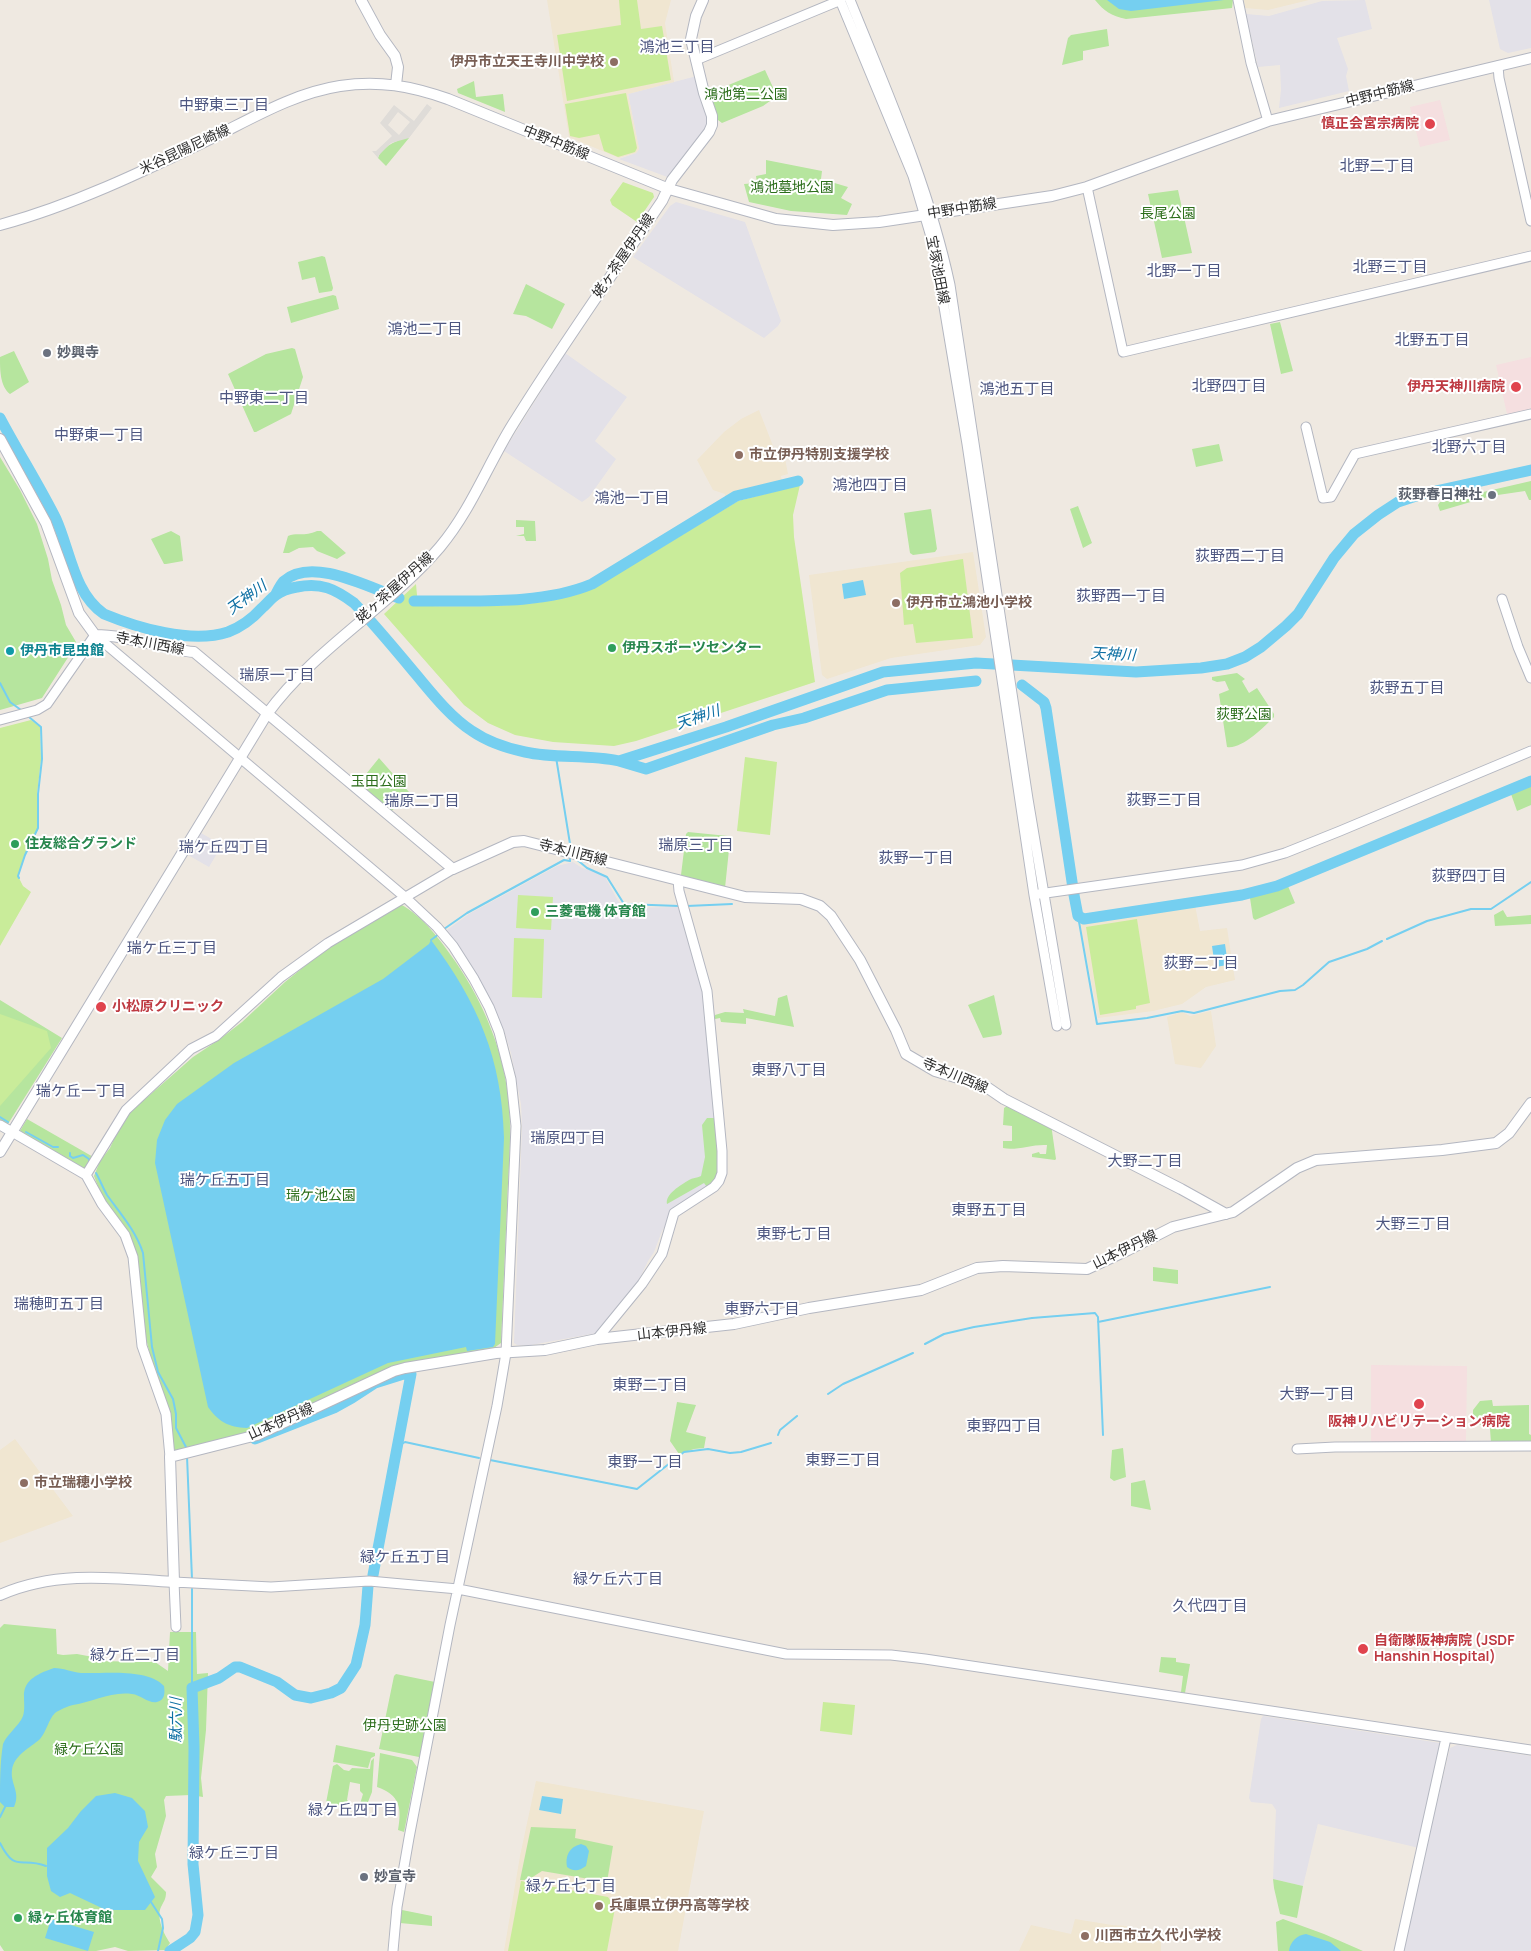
<!DOCTYPE html>
<html>
<head>
<meta charset="utf-8">
<style>
	body { margin:0 }
	canvas { display:block; background:#efe9e1 }
</style>
</head>
<body>
<canvas width="1531" height="1951"></canvas>
<script>
const context = document.querySelector('canvas').getContext('2d');
context.lineJoin = 'round';
function paint(path, color) {
  context.fillStyle = color;
  context.fill(path, 'evenodd');
}
function stroke(path, color, width, dash) {
  context.strokeStyle = color;
  context.lineWidth = width;
  context.lineCap = dash ? 'butt' : 'round';
  context.setLineDash(dash || []);
  context.stroke(path);
}
function drawText(font, color, halo, rows, align = 'center') {
  context.font = font + ' Manrope,"Noto Sans JP",sans-serif';
  context.lineWidth = 4;
  context.setLineDash([]);
  context.textBaseline = 'middle';
  context.strokeStyle = halo;
  context.fillStyle = color;
  for (const [text, x, y, turn = 0] of rows) {
    context.save();
    context.translate(x, y);
    context.rotate((+turn || 0) * Math.PI / 180);
    context.textAlign = isNaN(turn) ? turn : align;
    if (halo) context.strokeText(text, 0, 0);
    context.fillText(text, 0, 0);
    context.restore();
  }
}
paint(new Path2D(`
	M1365 0 1372 29 1337 38 1348 69 1346 76 1349 91 1279 108 1281 90 1280 65 1258 67 1246 14 1269 16 1322 1Z
	M1489 0H1531V48L1508 53 1500 49Z
	M697 76 708 117 707 127 670 178 619 159 636 153 639 149 628 94Z
	M676 202 745 222 781 321 778 326 764 338 633 257 670 206Z
	M565 353 627 397 595 441 616 459 589 497 582 502 504 451Z
	M201 833 222 845 209 867 188 855Z
	M573 862 582 868 604 875 618 901 625 908 679 907 705 992 719 1152 717 1178 669 1219 662 1231 654 1252 648 1261 638 1282 597 1333 531 1345H517L514 1343 522 1127 521 1104 511 1053 504 1030 478 977 447 930 469 914 557 866Z
	M1263 1716 1440 1743 1419 1848 1318 1824 1319 1819 1303 1886 1273 1879 1276 1810 1272 1804 1251 1802 1249 1798 1261 1719Z
	M1457 1745 1531 1756V1951H1402L1450 1748Z`), '#e3e1e8');
paint(new Path2D(`
	M547 0H671L665 23 674 82 628 94 639 149 636 153 619 158 569 137Z
	M1244 0H1309L1268 10 1245 8Z
	M759 410 777 456 784 453 788 474 781 476 782 481 736 492 725 498V494L713 490 697 460 724 432 741 419Z
	M973 552 986 637 980 645 891 658 827 679 822 675 809 575Z
	M1195 905 1200 931 1227 928 1235 980 1206 987 1182 1004 1153 1011 1098 1018 1080 922Z
	M1211 1011 1216 1046 1201 1068 1175 1064 1167 1017 1182 1012 1190 1016Z
	M15 1439 73 1516 0 1543V1450Z
	M536 1781 704 1811 678 1951H504L520 1856Z
	M1075 1919 1112 1925 1127 1926 1128 1935 1161 1938V1951H1019L1031 1925 1071 1934Z`), '#f0e6d1');
paint(new Path2D(`
	M1440 100 1450 140 1420 147 1410 107Z
	M1531 357V409L1507 414 1496 365Z
	M1371 1365 1467 1366 1466 1443H1371Z`), '#f5dfe0');
paint(new Path2D(`
	M1095 0H1233L1232 8 1126 19C1111 16 1104 11 1095 0Z
	M1107 29 1109 46 1083 51V60L1062 65 1068 38 1071 35Z
	M765 70 777 96 763 106 722 123 718 120 709 93Z
	M474 81 476 97 503 94 505 112 458 93 457 89Z
	M407 137 409 138 386 166 378 158C382 146 397 141 407 137Z
	M766 160 822 171 821 179 848 187 841 198 852 204 847 215 791 211 749 202 744 184 757 183 756 176 766 174Z
	M1178 190 1192 253 1162 258 1148 194Z
	M322 256 325 257 333 288 332 291 319 293 315 277 302 280 298 262Z
	M526 284 565 304 552 329 526 316 513 314Z
	M333 295 336 296 339 309 291 323 287 307Z
	M1280 322 1293 371 1281 374 1270 324Z
	M292 348 295 349 303 377 291 414 256 432H254L228 374 266 354Z
	M14 351 29 382 10 394C0 386 0 370 0 357Z
	M1219 444 1223 461 1196 467 1192 449Z
	M0 457 20 490 37 524 48 559 52 580 61 605 66 625 76 642V645L42 698 0 710Z
	M1531 481V500H1529L1525 491 1491 496 1440 511 1438 505 1440 502Z
	M1078 506 1092 543 1083 548 1070 509Z
	M931 509 937 549 935 552 913 555 910 553 904 513Z
	M516 520 535 521 536 541H526L524 536H516L524 534V527H516Z
	M171 531 180 536 183 561 166 564H164L151 539Z
	M317 531H321L346 553 337 559 317 551 313 547 299 548 289 553H283L288 536C297 532 304 537 317 531Z
	M1237 673 1245 679 1242 681 1249 693 1257 688 1274 714V717C1264 727 1241 750 1227 747L1219 694 1229 690 1225 681 1217 682 1212 680V677Z
	M379 758 409 792 391 812 358 784Z
	M1531 786V805L1517 811 1511 794Z
	M688 832 728 836 730 840 725 888 685 880 681 875 686 834Z
	M1288 886 1295 903 1255 920 1253 918 1250 898Z
	M400 904C424 917 440 940 455 961 484 1003 505 1054 509 1105 512 1138 508 1173 507 1207 505 1252 503 1297 501 1343L494 1348 394 1368 300 1411 239 1435 176 1453 171 1441 143 1326 135 1252 103 1199 94 1176 100 1161 110 1148 122 1121 135 1108 193 1057 220 1039 242 1022 285 982 330 946Z
	M1503 910 1507 917 1531 915V924L1495 926 1494 915Z
	M787 995 794 1027 746 1018V1024L721 1022 720 1018 715 1019V1015L725 1012 744 1013 743 1009 775 1016 778 998Z
	M994 995 1002 1033 1001 1035 983 1038 968 1005Z
	M0 1000 62 1038 8 1124 0 1121Z
	M1007 1106 1051 1124 1056 1159 1055 1160 1032 1157V1154L1039 1152 1040 1154H1046L1047 1145C1032 1144 1016 1151 1003 1148V1141H1012V1126L1003 1125 1004 1108Z
	M707 1118H716L719 1170 717 1178 707 1187 704 1183 667 1204C665 1194 681 1185 689 1180 692 1178 697 1178 701 1176L705 1157 702 1125Z
	M27 1119 95 1158 87 1172 20 1131Z
	M1153 1267 1178 1270V1284L1153 1281Z
	M1492 1400 1493 1406 1529 1405V1434L1531 1435V1443H1491L1490 1429 1473 1422V1410L1480 1401Z
	M677 1402 696 1405 686 1432 706 1437 704 1448 694 1449 679 1454 670 1441Z
	M1123 1448 1126 1477 1114 1481 1110 1478 1112 1450Z
	M1145 1480 1151 1510 1131 1506V1483Z
	M4 1624 56 1629 57 1654 63 1655 77 1654 93 1657 95 1661 155 1662 168 1671 170 1632H196L197 1674 208 1673 206 1730 201 1778 203 1797 191 1795 166 1796 164 1800 166 1816 155 1854 157 1867 151 1877 166 1892C166 1899 164 1901 161 1907 156 1918 164 1934 170 1943L165 1950 128 1951 115 1947 96 1951H4L0 1945V1628Z
	M1161 1657 1176 1658V1662L1190 1664 1185 1693 1181 1692 1183 1676 1159 1672Z
	M396 1674 435 1682 422 1755 419 1757 379 1749 394 1676Z
	M336 1745 375 1753V1756L371 1758 368 1768 333 1762Z
	M380 1753 412 1760 417 1767 404 1832 398 1830C402 1808 400 1795 377 1787Z
	M374 1758 372 1792 366 1807 360 1804 363 1794 360 1791V1784L350 1782 347 1800 349 1802 350 1808 326 1803 333 1766 337 1764 344 1770 349 1771 352 1768 370 1769 371 1761Z
	M531 1827 576 1829 575 1838 613 1846 607 1882 542 1871 528 1880H520Z
	M1273 1879 1303 1886 1297 1918 1280 1914 1274 1888Z
	M402 1910 432 1916V1926L400 1923Z
	M1283 1919 1324 1934 1363 1951H1278L1276 1922Z`), '#b6e59e');
paint(new Path2D(`
	M619 0H637L641 29 662 26 671 80 567 101 557 35 621 25Z
	M626 93 637 148 635 152 618 157 604 151 599 134 579 138 570 136 565 104Z
	M623 182 653 193 654 197 637 222 612 205 610 200Z
	M800 485 793 515 794 537 815 682 636 741 614 746 553 742 515 735 488 723 464 705 384 614 416 584 418 606C473 606 543 610 594 588L738 501Z
	M963 559 973 638 916 643 913 624 904 625 900 573 907 568Z
	M31 720 40 727 41 760 37 794 38 829 25 855 18 876 23 886 31 892 0 946V728Z
	M745 757 777 762 770 835 737 831Z
	M518 895 553 897 551 930 516 928Z
	M1137 919 1150 1003 1136 1006V1009L1100 1015 1086 927Z
	M514 938 544 939 542 998 512 997Z
	M0 1014 47 1031 51 1048 0 1106Z
	M823 1702 855 1705 852 1735 820 1731Z
	M521 1881 608 1897 615 1908 607 1951H508Z`), '#c9ec9a');
paint(new Path2D(`
	M427 104 432 108 409 138 391 143 379 155 378 158 372 151H376L392 136 380 123 394 105 414 121ZM398 112 410 122 399 135 388 125Z`), '#dfdcd8');
paint(new Path2D(`
	M1107 0H1224L1131 11 1119 9Z
	M863 580 866 595 844 599 842 584Z
	M431 940C478 1003 502 1058 504 1138L495 1344 493 1347 467 1351 466 1347 388 1363 247 1428C228 1427 219 1422 208 1407L155 1163 157 1140 165 1120 177 1104 234 1063 383 979 429 944Z
	M1225 944 1228 965 1215 967 1212 946Z
	M54 1668C64 1668 71 1672 81 1673 104 1674 147 1668 164 1686 165 1693 165 1700 157 1702 149 1704 141 1695 132 1694 111 1691 93 1702 73 1705 68 1706 59 1710 55 1713 48 1720 47 1731 40 1739 30 1748 14 1755 12 1770 10 1784 21 1792 14 1807H5L0 1802C0 1784 0 1762 3 1744 7 1734 19 1726 23 1716 25 1710 24 1703 24 1697 23 1679 40 1673 54 1668Z
	M115 1793 132 1798 145 1811 148 1827 139 1842 138 1861 155 1897 145 1910H106L70 1893 60 1897 51 1891 47 1876V1848L68 1828 81 1811 96 1796Z
	M542 1796 563 1799 561 1814 539 1810Z
	M581 1844 586 1846 589 1851 586 1866C579 1871 574 1872 567 1867 565 1856 569 1847 581 1844Z
	M51 1919 94 1932 88 1951 45 1938Z
	M1306 1934 1330 1942 1341 1951H1289C1290 1942 1297 1935 1306 1934Z`), '#75cff0');
stroke(new Path2D(`
	M0 683 10 702 21 710
	M556 757 571 850
	M575 858 587 868 607 877 624 904 679 906
	M19 878 18 876 25 855 38 828V794L42 759 41 727 29 717
	M687 906 732 904
	M1078 916 1097 1024 1147 1018 1182 1011 1194 1013 1280 991 1295 990 1303 985 1329 962 1367 949 1382 941
	M444 929 467 913 564 860 570 861V857
	M1387 939 1427 921 1471 909H1491L1531 882
	M431 940 439 934
	M0 1117 8 1122
	M26 1132 53 1147H58
	M70 1153V1156L73 1158 83 1155 89 1159V1162
	M96 1173C100 1180 103 1188 107 1195 120 1213 136 1231 143 1253L152 1347 158 1372 173 1399 176 1414V1428L187 1449
	M1098 1322 1270 1287
	M925 1344 944 1334 974 1327 1032 1318 1095 1313 1098 1317 1103 1435
	M828 1394 843 1384 913 1353
	M778 1435 780 1430 797 1416
	M397 1447 405 1442 479 1458
	M187 1456 192 1579
	M490 1460 637 1489 684 1452 708 1449 730 1453 741 1452 771 1443
	M192 1589V1688
	M0 1817 5 1807
	M0 1843C16 1874 20 1856 46 1866
	M151 1902 162 1919 163 1928 158 1951`), '#75cff0', 2);
stroke(new Path2D(`
	M0 418C18 452 39 485 56 519 70 550 74 594 104 614 138 628 191 644 228 632 241 627 253 618 262 608 267 604 271 598 276 595 282 590 291 588 297 587 321 582 335 589 354 603 375 625 394 648 414 672 431 692 449 716 472 731 488 742 506 748 525 752 556 759 588 754 619 761L726 727 883 672 976 663 1136 672 1201 668 1227 664 1245 657 1261 647 1286 626 1298 614 1334 558 1354 534 1378 515 1398 502 1422 494 1531 470
	M276 594C278 590 281 584 284 581 312 556 370 588 399 598
	M414 601C471 600 539 606 592 584L736 496 798 481
	M1022 685 1044 702 1046 708 1074 895 1078 916 1084 919 1242 895 1277 886 1531 781
	M619 761 646 769 773 725 804 718 887 690 976 681
	M255 1439 334 1408 352 1398 375 1383 410 1372 411 1374 373 1575
	M170 1951 190 1938 195 1932 198 1915 193 1864 194 1747 192 1688 219 1678 235 1667H240L277 1682 295 1695 311 1698 331 1693 341 1688 356 1665 365 1625 368 1586`), '#75cff0', 11);
const tertiary = new Path2D(`
	M840 0 913 176 934 247 967 444 1034 895 1057 1026
	M850 0C888 94 929 186 950 285L1028 799 1066 1025
	M1238 0 1251 63 1268 121
	M696 60 841 0
	M1498 66 1499 78 1531 221
	M1087 187 1123 352 1531 256
	M1306 427 1323 498 1331 497 1355 454 1531 414
	M1502 599 1518 647 1531 678
	M0 720 37 710 47 704 95 635 406 898 437 927 453 946 474 979 489 1007 499 1032 511 1079 516 1126 506 1353 497 1406 450 1625 409 1838 397 1907 393 1951
	M1039 894 1242 865 1285 853 1340 831 1531 751
	M0 1125 86 1175 102 1204 125 1235 133 1257 142 1346 166 1414 170 1457
	M86 1175 126 1110 191 1049 216 1036 281 977 328 943 453 869
	M597 1339 642 1284 662 1254 674 1213 714 1187 719 1181 722 1173V1151L707 991 679 891 678 880
	M1297 1449 1335 1447 1531 1446
	M176 1627 174 1582 271 1587 369 1581 458 1589 786 1654 891 1655 925 1659 1531 1750
	M1399 1951 1446 1738`);
const secondary = new Path2D(`
	M361 0 380 35 395 56 398 67 396 85
	M0 225C73 205 142 172 210 139 251 119 294 93 340 86 379 80 411 86 448 99L669 189 776 219 833 225 879 222 1052 196 1087 187 1268 121 1531 58
	M0 439 46 523 79 613 95 635C128 635 161 649 194 652L453 869 513 842 524 841 745 897 801 899 820 906 831 916 860 960 896 1030 906 1054 935 1071 985 1086 1004 1099 1181 1189 1226 1214
	M0 1152 267 714C315 648 388 608 440 547 471 510 488 464 513 424 560 348 612 275 662 201L672 180 709 132 712 125V116L704 93 691 39 696 16 703 0
	M0 1595C55 1570 116 1578 174 1582L170 1457 257 1435 394 1371 405 1368 496 1353 545 1350 597 1339 734 1324 809 1308 921 1290 977 1268 1003 1266 1087 1269 1128 1250 1173 1227 1233 1212 1297 1168 1316 1160 1442 1150 1496 1143 1509 1133 1531 1103`);
stroke(tertiary, '#b4b7c1', 11);
stroke(secondary, '#b4b7c1', 12);
stroke(tertiary, '#fff', 9);
stroke(secondary, '#fff', 10);
for (const [x, y, r, color] of [
	[614,62,5,"#8d6e63"],
	[1430,124,6,"#e0444e"],
	[47,353,5,"#6b7280"],
	[1516,387,6,"#e0444e"],
	[739,455,5,"#8d6e63"],
	[1492,495,5,"#6b7280"],
	[896,603,5,"#8d6e63"],
	[612,648,5,"#2e9e5b"],
	[10,651,5,"#0f9aa8"],
	[15,844,5,"#2e9e5b"],
	[535,912,5,"#2e9e5b"],
	[101,1007,6,"#e0444e"],
	[1419,1404,6,"#e0444e"],
	[24,1483,5,"#8d6e63"],
	[1363,1649,6,"#e0444e"],
	[364,1877,5,"#6b7280"],
	[599,1906,5,"#8d6e63"],
	[18,1918,5,"#2e9e5b"],
	[1085,1936,5,"#8d6e63"]
]) {
  const dot = new Path2D();
  dot.arc(x, y, r, 0, 2 * Math.PI);
  context.fillStyle = color;
  context.fill(dot);
  stroke(dot, '#fff', 2);
}
drawText('bold 14px', '#785e54', '#fff', [
	["伊丹市立天王寺川中学校",604,62,"right"],
	["市立伊丹特別支援学校",749,455],
	["伊丹市立鴻池小学校",906,603],
	["市立瑞穂小学校",34,1483],
	["兵庫県立伊丹高等学校",609,1906],
	["川西市立久代小学校",1095,1936]
], 'left');
drawText('14px', '#2e2e2e', '#fff', [
	["中野中筋線",1380,94,-14],
	["中野中筋線",556,143,22],
	["米谷昆陽尼崎線",185,150,-25],
	["中野中筋線",962,209,-9],
	["姥ヶ茶屋伊丹線",624,256,-56],
	["宝塚池田線",937,270,79],
	["姥ヶ茶屋伊丹線",395,588,-42],
	["寺本川西線",150,644,11],
	["寺本川西線",573,853,14],
	["寺本川西線",955,1076,23],
	["山本伊丹線",1125,1250,-26],
	["山本伊丹線",672,1332,-6],
	["山本伊丹線",281,1422,-24]
]);
drawText('14px', '#2c6e1b', '#fff', [
	["鴻池第二公園",746,95],
	["鴻池墓地公園",792,188],
	["長尾公園",1168,214],
	["荻野公園",1244,715],
	["玉田公園",379,782],
	["瑞ケ池公園",321,1196],
	["伊丹史跡公園",405,1726],
	["緑ケ丘公園",89,1750]
]);
drawText('bold 14px', '#be3a42', '#fff', [
	["慎正会宮宗病院",1419,124],
	["伊丹天神川病院",1505,387],
	["小松原クリニック",112,1007,"left"],
	["阪神リハビリテーション病院",1419,1422,"center"],
	["自衛隊阪神病院 (JSDF",1374,1641,"left"],
	["Hanshin Hospital)",1374,1657,"left"]
], 'right');
drawText('bold 14px', '#5b616d', '#fff', [
	["妙興寺",57,353],
	["荻野春日神社",1482,495,"right"],
	["妙宣寺",374,1877]
], 'left');
drawText('bold 14px', '#27864d', '#fff', [
	["伊丹スポーツセンター",622,648],
	["住友総合グランド",25,844],
	["三菱電機 体育館",545,912],
	["緑ヶ丘体育館",28,1918]
], 'left');
drawText('bold 14px', '#0d838f', '#fff', [
	["伊丹市昆虫館",20,651]
], 'left');
drawText('15px', '#4d5680', '#fff', [
	["鴻池三丁目",677,48],
	["中野東三丁目",224,106],
	["北野二丁目",1377,167],
	["北野三丁目",1390,268],
	["北野一丁目",1184,272],
	["鴻池二丁目",425,330],
	["北野五丁目",1432,341],
	["北野四丁目",1229,387],
	["鴻池五丁目",1017,390],
	["中野東二丁目",264,399],
	["中野東一丁目",99,436],
	["北野六丁目",1469,448],
	["鴻池四丁目",870,486],
	["鴻池一丁目",632,499],
	["荻野西二丁目",1240,557],
	["荻野西一丁目",1121,597],
	["瑞原一丁目",277,676],
	["荻野五丁目",1407,689],
	["荻野三丁目",1164,801],
	["瑞原二丁目",422,802],
	["瑞原三丁目",696,846],
	["瑞ケ丘四丁目",224,848],
	["荻野一丁目",916,859],
	["荻野四丁目",1469,877],
	["瑞ケ丘三丁目",172,949],
	["荻野二丁目",1201,964],
	["東野八丁目",789,1071],
	["瑞ケ丘一丁目",81,1092],
	["瑞原四丁目",568,1139],
	["大野二丁目",1145,1162],
	["瑞ケ丘五丁目",225,1181],
	["東野五丁目",989,1211],
	["大野三丁目",1413,1225],
	["東野七丁目",794,1235],
	["瑞穂町五丁目",59,1305],
	["東野六丁目",762,1310],
	["東野二丁目",650,1386],
	["大野一丁目",1317,1395],
	["東野四丁目",1004,1427],
	["東野三丁目",843,1461],
	["東野一丁目",645,1463],
	["緑ケ丘五丁目",405,1558],
	["緑ケ丘六丁目",618,1580],
	["久代四丁目",1210,1607],
	["緑ケ丘二丁目",135,1656],
	["緑ケ丘四丁目",353,1811],
	["緑ケ丘三丁目",234,1854],
	["緑ケ丘七丁目",571,1887]
]);
drawText('italic 15px', '#0d6fa3', '#fff', [
	["天神川",247,598,-36],
	["天神川",1113,655,3],
	["天神川",698,718,-19],
	["駄六川",177,1720,-90]
]);
</script>
</body>
</html>
